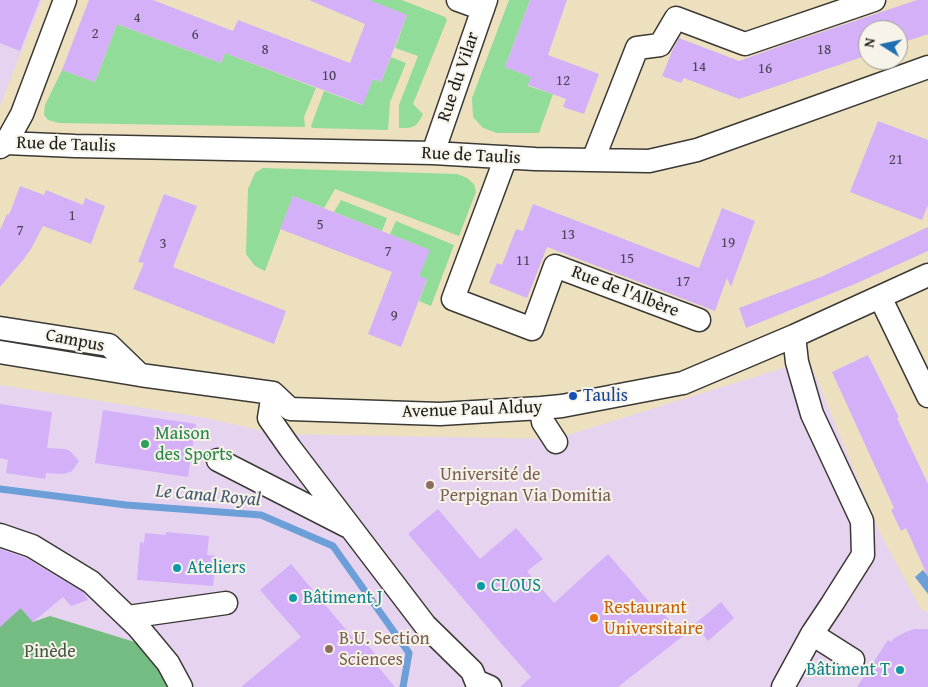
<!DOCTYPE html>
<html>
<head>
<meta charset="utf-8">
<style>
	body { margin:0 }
	#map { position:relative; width:928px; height:687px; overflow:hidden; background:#ede0bf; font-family:"Gentium Book Plus",serif }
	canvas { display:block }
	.north { position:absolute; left:858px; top:20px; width:50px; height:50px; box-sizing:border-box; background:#f7f3e8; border:1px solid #9f9d96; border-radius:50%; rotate:280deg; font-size:14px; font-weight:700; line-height:20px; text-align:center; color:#1c1c1c }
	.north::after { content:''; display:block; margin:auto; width:18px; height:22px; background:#1f6fb2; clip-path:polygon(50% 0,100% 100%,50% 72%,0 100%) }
</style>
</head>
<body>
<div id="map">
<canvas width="928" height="687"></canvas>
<div class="north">N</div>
</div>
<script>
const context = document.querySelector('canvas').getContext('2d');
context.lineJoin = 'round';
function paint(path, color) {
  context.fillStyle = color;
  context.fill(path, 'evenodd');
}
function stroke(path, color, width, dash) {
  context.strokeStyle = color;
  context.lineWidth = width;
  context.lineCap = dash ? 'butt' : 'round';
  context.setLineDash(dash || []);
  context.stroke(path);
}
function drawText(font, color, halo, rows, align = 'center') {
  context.font = font + ' "Gentium Book Plus",serif';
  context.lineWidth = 4;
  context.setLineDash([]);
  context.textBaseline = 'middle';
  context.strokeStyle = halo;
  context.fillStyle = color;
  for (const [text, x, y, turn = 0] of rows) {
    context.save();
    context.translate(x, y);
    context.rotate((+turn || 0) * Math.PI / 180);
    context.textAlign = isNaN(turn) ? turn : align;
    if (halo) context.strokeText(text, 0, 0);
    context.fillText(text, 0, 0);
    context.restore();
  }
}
paint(new Path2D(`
	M0 0H42L0 106Z
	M809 360 879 531 921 609 928 613V687H0V385L206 418 276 434 555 439Z`), '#e6d3f0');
paint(new Path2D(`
	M368 0H402L445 17 447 20 413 104 423 114C416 128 414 128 399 128V105L418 56 395 48 407 15Z
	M509 0H530L505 67 531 77 528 86 553 94 539 133H497L483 128 473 117 472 98Z
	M117 24 221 63 225 53 316 88 304 117 305 127 59 123 48 120 44 115 45 105 62 70 95 82Z
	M391 57 406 63 390 102 388 130 312 128 311 126 324 91 362 105 373 79 381 82Z
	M263 168 457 174 467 178 474 184 476 192 459 236 335 189 324 208 293 196 265 271 255 266 246 254 248 189 255 173Z
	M341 200 387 218 382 231 334 212Z
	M396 221 454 245 431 306 419 301 427 280 419 276 429 250 390 234Z`), '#91dc99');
paint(new Path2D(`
	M20 607 33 622 50 616 138 643 177 687H0V625Z`), '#74bc81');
paint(new Path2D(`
	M923 570 928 576V594L915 577Z`), '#6c9ed7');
stroke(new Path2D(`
	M0 489 126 505 261 515 333 546 409 653 403 687`), '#6c9ed7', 7);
paint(new Path2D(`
	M0 0H40L20 51 0 43Z
	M89 0H153L233 31 238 20 350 63 365 24 309 0H369L407 15 381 82 373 79 363 105 225 53 221 63 117 24 95 82 62 70Z
	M530 0H567L548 55 599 74 584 114 563 107 566 99 528 85 531 77 505 67Z
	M917 0H928V34L898 44V30H868V55L739 99 684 78 681 83 662 76 673 49 679 38 739 61 789 43Z
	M878 121 928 140V205L922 220 850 192Z
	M20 186 44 195 46 190 83 205 85 198 105 206 91 244 43 226 31 249 23 260 0 287V230L7 214 9 215Z
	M164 194 197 206 173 267 286 311 274 344 133 289 144 263 138 262Z
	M293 196 430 250 419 276 427 279 401 347 368 334 392 272 280 229Z
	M533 204 699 268 722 208 755 221 731 287 727 278 715 311 547 247 527 298 489 283 497 263 502 265 516 229 523 231Z
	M928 227V251L855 284 746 328 739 308 823 276Z
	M868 355 899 417 897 418 928 484V577L906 528 901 531 891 510 894 508 832 372Z
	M0 404 52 412 47 448 65 449 70 451 79 461 72 471 64 474 46 473 45 479 6 473 8 460 0 458Z
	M103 410 196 424 188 477 95 463Z
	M438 509 480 559 516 528 543 559 527 571 554 603 608 554 651 604 654 602 683 636 618 687H520L531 677 507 650 408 534Z
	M166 532 209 536 207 555 216 556 213 586 137 580 140 542 144 543 145 533 166 535Z
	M0 549 26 558 83 592 88 600 71 606 63 597 33 622 21 608 0 627Z
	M291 564 353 638 359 634 379 659 375 663 395 687H241L301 637 260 590Z
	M721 602 734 618 708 641 695 624Z
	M914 629H928V687H857L888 640 891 642 894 638 906 632Z`), '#d4b0f8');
const minor = new Path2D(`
	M458 0 483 9
	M6 143 22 114 65 0
	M0 147 6 143 75 146 433 153 535 159 649 161 697 150 928 67
	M433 153 486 0
	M506 157 453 299 532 329 555 266 699 320
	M593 160 637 48 660 45 676 18 745 44 874 0
	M880 297 928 396
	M0 328 109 345 140 375
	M0 352 140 375 273 393 290 409 440 414 541 408 562 406 683 383 794 336 928 275
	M273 393 269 418 290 448 425 625 472 671 476 681 490 687
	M541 408 543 422 556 442
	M218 460 347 526
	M0 535 32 546 91 582 138 627 168 663 181 687
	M128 617 226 603
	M812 634 853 660
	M783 687 812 634 832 604 863 555 862 521 812 414 797 362 794 336`);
stroke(minor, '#3b3934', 25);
stroke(minor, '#fff', 22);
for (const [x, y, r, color] of [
	[573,396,5,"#1a4fb4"],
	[145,444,5,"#2e9e5b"],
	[430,485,5,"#8d6e63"],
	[177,568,5,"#0f9aa8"],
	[481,586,5,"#0f9aa8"],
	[293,598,5,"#0f9aa8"],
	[594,618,5,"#e8710a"],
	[329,649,5,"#8d6e63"],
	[900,670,5,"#0f9aa8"]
]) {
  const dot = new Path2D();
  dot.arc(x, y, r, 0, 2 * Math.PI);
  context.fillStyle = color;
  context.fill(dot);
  stroke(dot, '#f7f3e8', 2);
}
drawText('15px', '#4a4153', null, [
	["4",137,18],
	["2",95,34],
	["6",195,35],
	["8",265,50],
	["18",824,50],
	["14",699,67],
	["16",765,69],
	["10",329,76],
	["12",563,81],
	["21",896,160],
	["1",72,216],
	["5",320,225],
	["7",20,231],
	["13",568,235],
	["19",728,243],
	["3",163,244],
	["7",388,252],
	["15",627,259],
	["11",523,261],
	["17",683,282],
	["9",394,316]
]);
drawText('18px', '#1c1c1c', '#f7f3e8', [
	["Rue du Vilar",459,77,-71],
	["Rue de Taulis",66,145,2],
	["Rue de Taulis",471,156,3],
	["Rue de l'Albère",625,292,21],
	["Campus",75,341,11],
	["Avenue Paul Alduy",472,410,-2]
]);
drawText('18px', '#164399', '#f7f3e8', [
	["Taulis",583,396]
], 'left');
drawText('18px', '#27864d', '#f7f3e8', [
	["Maison",155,434],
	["des Sports",155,455]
], 'left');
drawText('18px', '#785e54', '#f7f3e8', [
	["Université de",440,475],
	["Perpignan Via Domitia",440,496],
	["B.U. Section",339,639],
	["Sciences",339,660]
], 'left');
drawText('18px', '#0d838f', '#f7f3e8', [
	["Ateliers",187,568],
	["CLOUS",491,586],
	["Bâtiment J",303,598],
	["Bâtiment T",890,670,"right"]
], 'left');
drawText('18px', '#c56008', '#f7f3e8', [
	["Restaurant",604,608],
	["Universitaire",604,629]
], 'left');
drawText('18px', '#3f5642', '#f7f3e8', [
	["Pinède",50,652]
]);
drawText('italic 19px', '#405670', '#f7f3e8', [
	["Le Canal Royal",208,496,5]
]);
</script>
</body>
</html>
